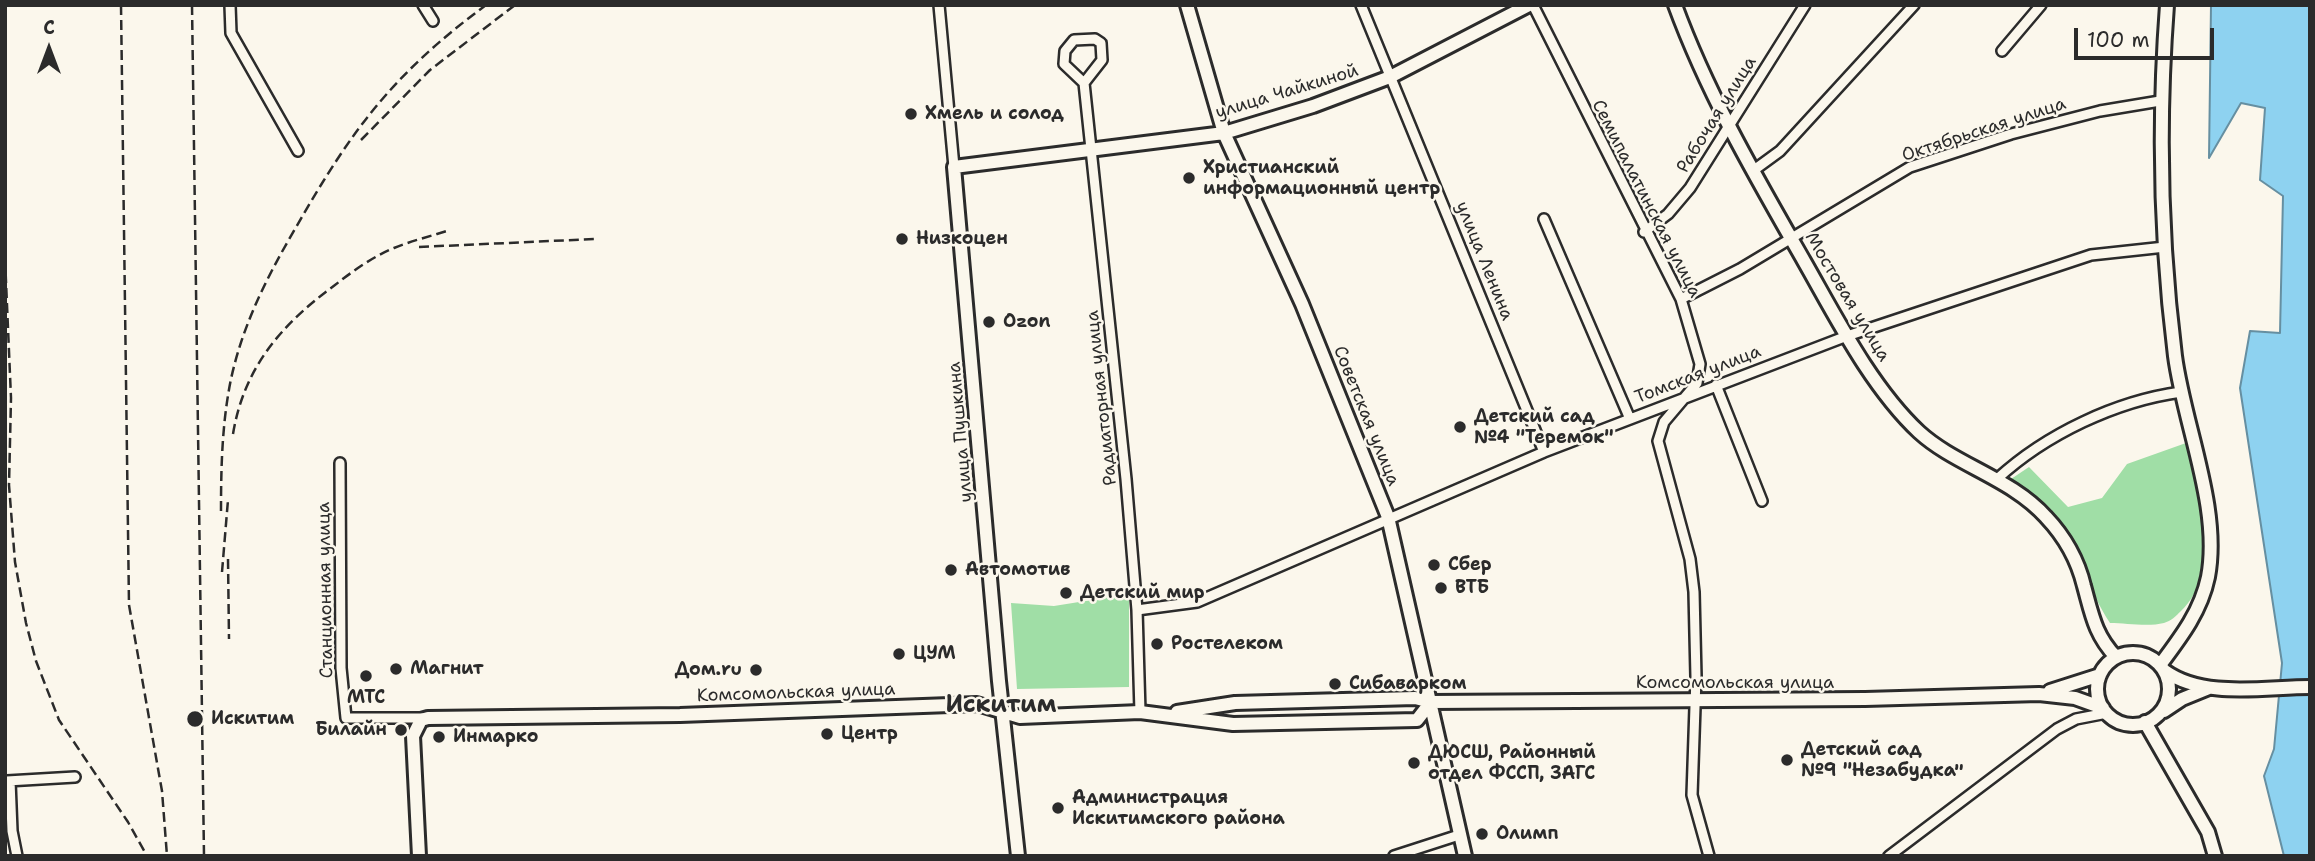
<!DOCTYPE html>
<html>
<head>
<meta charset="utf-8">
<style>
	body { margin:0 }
	#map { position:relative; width:2315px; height:861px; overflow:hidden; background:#fbf7ec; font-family:"Shantell Sans",sans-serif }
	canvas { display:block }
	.frame { position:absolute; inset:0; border:7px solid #2b2b2b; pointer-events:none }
	.north { position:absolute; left:14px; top:14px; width:70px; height:70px; -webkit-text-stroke:5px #fbf7ec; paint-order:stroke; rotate:0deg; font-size:19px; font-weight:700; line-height:28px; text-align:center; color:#2b2b2b }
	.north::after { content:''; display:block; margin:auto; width:24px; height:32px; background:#2b2b2b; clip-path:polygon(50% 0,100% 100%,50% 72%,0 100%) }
	.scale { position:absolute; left:2074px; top:28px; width:140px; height:32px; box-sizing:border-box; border:4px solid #2b2b2b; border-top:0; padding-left:9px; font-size:21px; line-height:24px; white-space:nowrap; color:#2b2b2b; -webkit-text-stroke:5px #fbf7ec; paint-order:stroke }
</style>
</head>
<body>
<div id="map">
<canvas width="2315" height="861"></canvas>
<div class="frame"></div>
<div class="north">С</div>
<div class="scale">100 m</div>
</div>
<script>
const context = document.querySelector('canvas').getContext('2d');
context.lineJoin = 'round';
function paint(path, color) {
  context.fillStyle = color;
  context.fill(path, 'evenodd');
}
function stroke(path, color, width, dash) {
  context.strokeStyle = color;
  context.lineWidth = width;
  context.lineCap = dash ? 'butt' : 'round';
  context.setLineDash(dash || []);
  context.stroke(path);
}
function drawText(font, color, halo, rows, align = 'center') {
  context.font = font + ' "Shantell Sans",sans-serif';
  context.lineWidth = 5;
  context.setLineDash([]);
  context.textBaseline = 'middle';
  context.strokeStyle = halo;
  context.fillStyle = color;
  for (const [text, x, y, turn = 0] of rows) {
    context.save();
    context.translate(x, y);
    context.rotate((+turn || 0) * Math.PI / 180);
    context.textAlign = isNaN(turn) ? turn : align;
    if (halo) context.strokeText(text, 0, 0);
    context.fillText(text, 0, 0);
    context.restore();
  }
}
paint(new Path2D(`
	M2186 443C2196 493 2224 571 2181 611 2176 616 2171 621 2164 623 2148 627 2126 623 2110 623 2088 590 2080 551 2056 519 2045 504 2025 491 2011 479L2029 467 2068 507 2102 498 2127 464Z
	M1129 594V687L1017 689 1011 603 1054 606Z`), '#a0dea6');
const water = new Path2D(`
	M2211 5H2310V856H2284L2264 776 2274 749 2282 663 2240 388 2250 331 2280 333 2283 196 2260 180 2265 108 2241 103 2209 158Z`);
paint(water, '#8ed2f0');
stroke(water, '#668fa1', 2);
const street = new Path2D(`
	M230 5 231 33 298 151
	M423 5 433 21
	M939 5 954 167
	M1361 5 1544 452
	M1533 5 1681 299 1700 364 1697 383 1664 422 1658 441 1690 559 1694 592 1696 677 1692 795 1709 856
	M2002 51 2041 5
	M1084 83 1064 64 1065 51 1074 40 1095 39 1101 43 1102 60 1084 83 1126 479 1137 610 1140 712
	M1754 170 1780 151 1914 5
	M1544 219 1630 419
	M1644 232 1668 214 1690 188 1805 5
	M1681 299 1740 269 1910 167 2011 134 2100 111 2160 101
	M1716 385 1762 501
	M340 463 341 668 346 718H427
	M1997 479C2046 434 2116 401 2181 392
	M1137 610 1197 602 1544 452 1847 336 2091 255 2165 247
	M7 781 75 777
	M10 781 12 831 17 856
	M1394 856 1459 835
	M1889 856 2057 729 2076 719 2107 713`);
const secondary = new Path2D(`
	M1187 5 1224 133 1302 304 1388 517 1465 856
	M1675 5C1708 95 1756 177 1804 261 1836 317 1871 387 1919 432 1955 465 2011 478 2046 517 2064 536 2078 561 2084 586 2092 615 2095 635 2116 657
	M2097 689a36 36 0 1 1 72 0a36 36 0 1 1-72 0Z
	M2160 665C2181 637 2201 611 2208 577 2221 508 2184 425 2175 356 2160 237 2158 124 2167 5
	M2165 671C2204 699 2264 687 2310 687
	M2050 691 2100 675
	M2164 711 2182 699 2209 688
	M1177 712 1235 703 1415 698 1431 702 1865 699 2039 694 2075 698 2103 708
	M2145 722 2208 832 2215 856
	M419 856 413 736 421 720 428 718 680 715 977 704 1020 717 1140 712 1233 724 1417 720 1431 702
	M1018 856 999 681 954 167 1224 133 1313 106 1390 77 1529 5`);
stroke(street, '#2b2b2b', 14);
stroke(secondary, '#2b2b2b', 18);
stroke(street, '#fbf7ec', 9);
stroke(secondary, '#fbf7ec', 12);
stroke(new Path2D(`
	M121 5 129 605 162 791 167 856
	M192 5 204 856
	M361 140 430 70 515 5
	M419 247 595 239
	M5 258 11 398 9 485 15 562 26 623 36 661 59 720 128 822 147 856
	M233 434C244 367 282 324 335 285 353 271 372 257 394 248 411 241 431 236 450 230
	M221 511C221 467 222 423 231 379 243 324 267 277 295 229 352 129 393 74 486 5
	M228 559 229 639
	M222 572 228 500`), '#2b2b2b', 2.5, [10, 5]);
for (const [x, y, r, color] of [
	[911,114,7,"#2b2b2b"],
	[1189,178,7,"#2b2b2b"],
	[902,239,7,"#2b2b2b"],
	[989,322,7,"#2b2b2b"],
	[1460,427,7,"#2b2b2b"],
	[1434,565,7,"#2b2b2b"],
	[951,570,7,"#2b2b2b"],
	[1441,588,7,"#2b2b2b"],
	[1066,593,7,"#2b2b2b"],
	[1157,644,7,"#2b2b2b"],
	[899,654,7,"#2b2b2b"],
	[396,669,7,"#2b2b2b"],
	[756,670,7,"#2b2b2b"],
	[366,676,7,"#2b2b2b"],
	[1335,684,7,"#2b2b2b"],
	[195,719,9,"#2b2b2b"],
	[401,730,7,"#2b2b2b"],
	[827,734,7,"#2b2b2b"],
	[439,737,7,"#2b2b2b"],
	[1787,760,7,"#2b2b2b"],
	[1414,763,7,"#2b2b2b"],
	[1058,808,7,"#2b2b2b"],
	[1482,834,7,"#2b2b2b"]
]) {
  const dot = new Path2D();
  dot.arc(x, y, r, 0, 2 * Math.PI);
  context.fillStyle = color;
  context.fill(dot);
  stroke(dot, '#fbf7ec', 2.5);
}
drawText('18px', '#2b2b2b', '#fbf7ec', [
	["улица Чайкиной",1287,92,-17],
	["Рабочая улица",1717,115,-58],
	["Октябрьская улица",1984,130,-18],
	["Семипалатинская улица",1646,199,63],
	["улица Ленина",1484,261,68],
	["Мостовая улица",1847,297,59],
	["Томская улица",1698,375,-21],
	["Радиаторная улица",1102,398,-96],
	["Советская улица",1366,416,68],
	["улица Пушкина",961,432,-95],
	["Станционная улица",326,590,-91],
	["Комсомольская улица",1735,683],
	["Комсомольская улица",796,693,-2]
]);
drawText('bold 18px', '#2b2b2b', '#fbf7ec', [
	["Хмель и солод",925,114],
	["Христианский",1203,168],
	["информационный центр",1203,189],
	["Низкоцен",916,239],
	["Ozon",1003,322],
	["Детский сад",1474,417],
	["№4 \"Теремок\"",1474,438],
	["Сбер",1448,565],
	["Автомотив",965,570],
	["ВТБ",1455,588],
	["Детский мир",1080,593],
	["Ростелеком",1171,644],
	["ЦУМ",913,654],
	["Магнит",410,669],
	["Дом.ru",742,670,"right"],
	["Сибаварком",1349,684],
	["МТС",366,698,"center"],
	["Искитим",211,719],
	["Билайн",387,730,"right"],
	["Центр",841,734],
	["Инмарко",453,737],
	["Детский сад",1801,750],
	["№9 \"Незабудка\"",1801,771],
	["ДЮСШ, Районный",1428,753],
	["отдел ФССП, ЗАГС",1428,774],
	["Администрация",1072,798],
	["Искитимского района",1072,819],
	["Олимп",1496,834]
], 'left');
drawText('bold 24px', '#2b2b2b', '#fbf7ec', [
	["Искитим",1001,706]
]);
</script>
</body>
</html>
